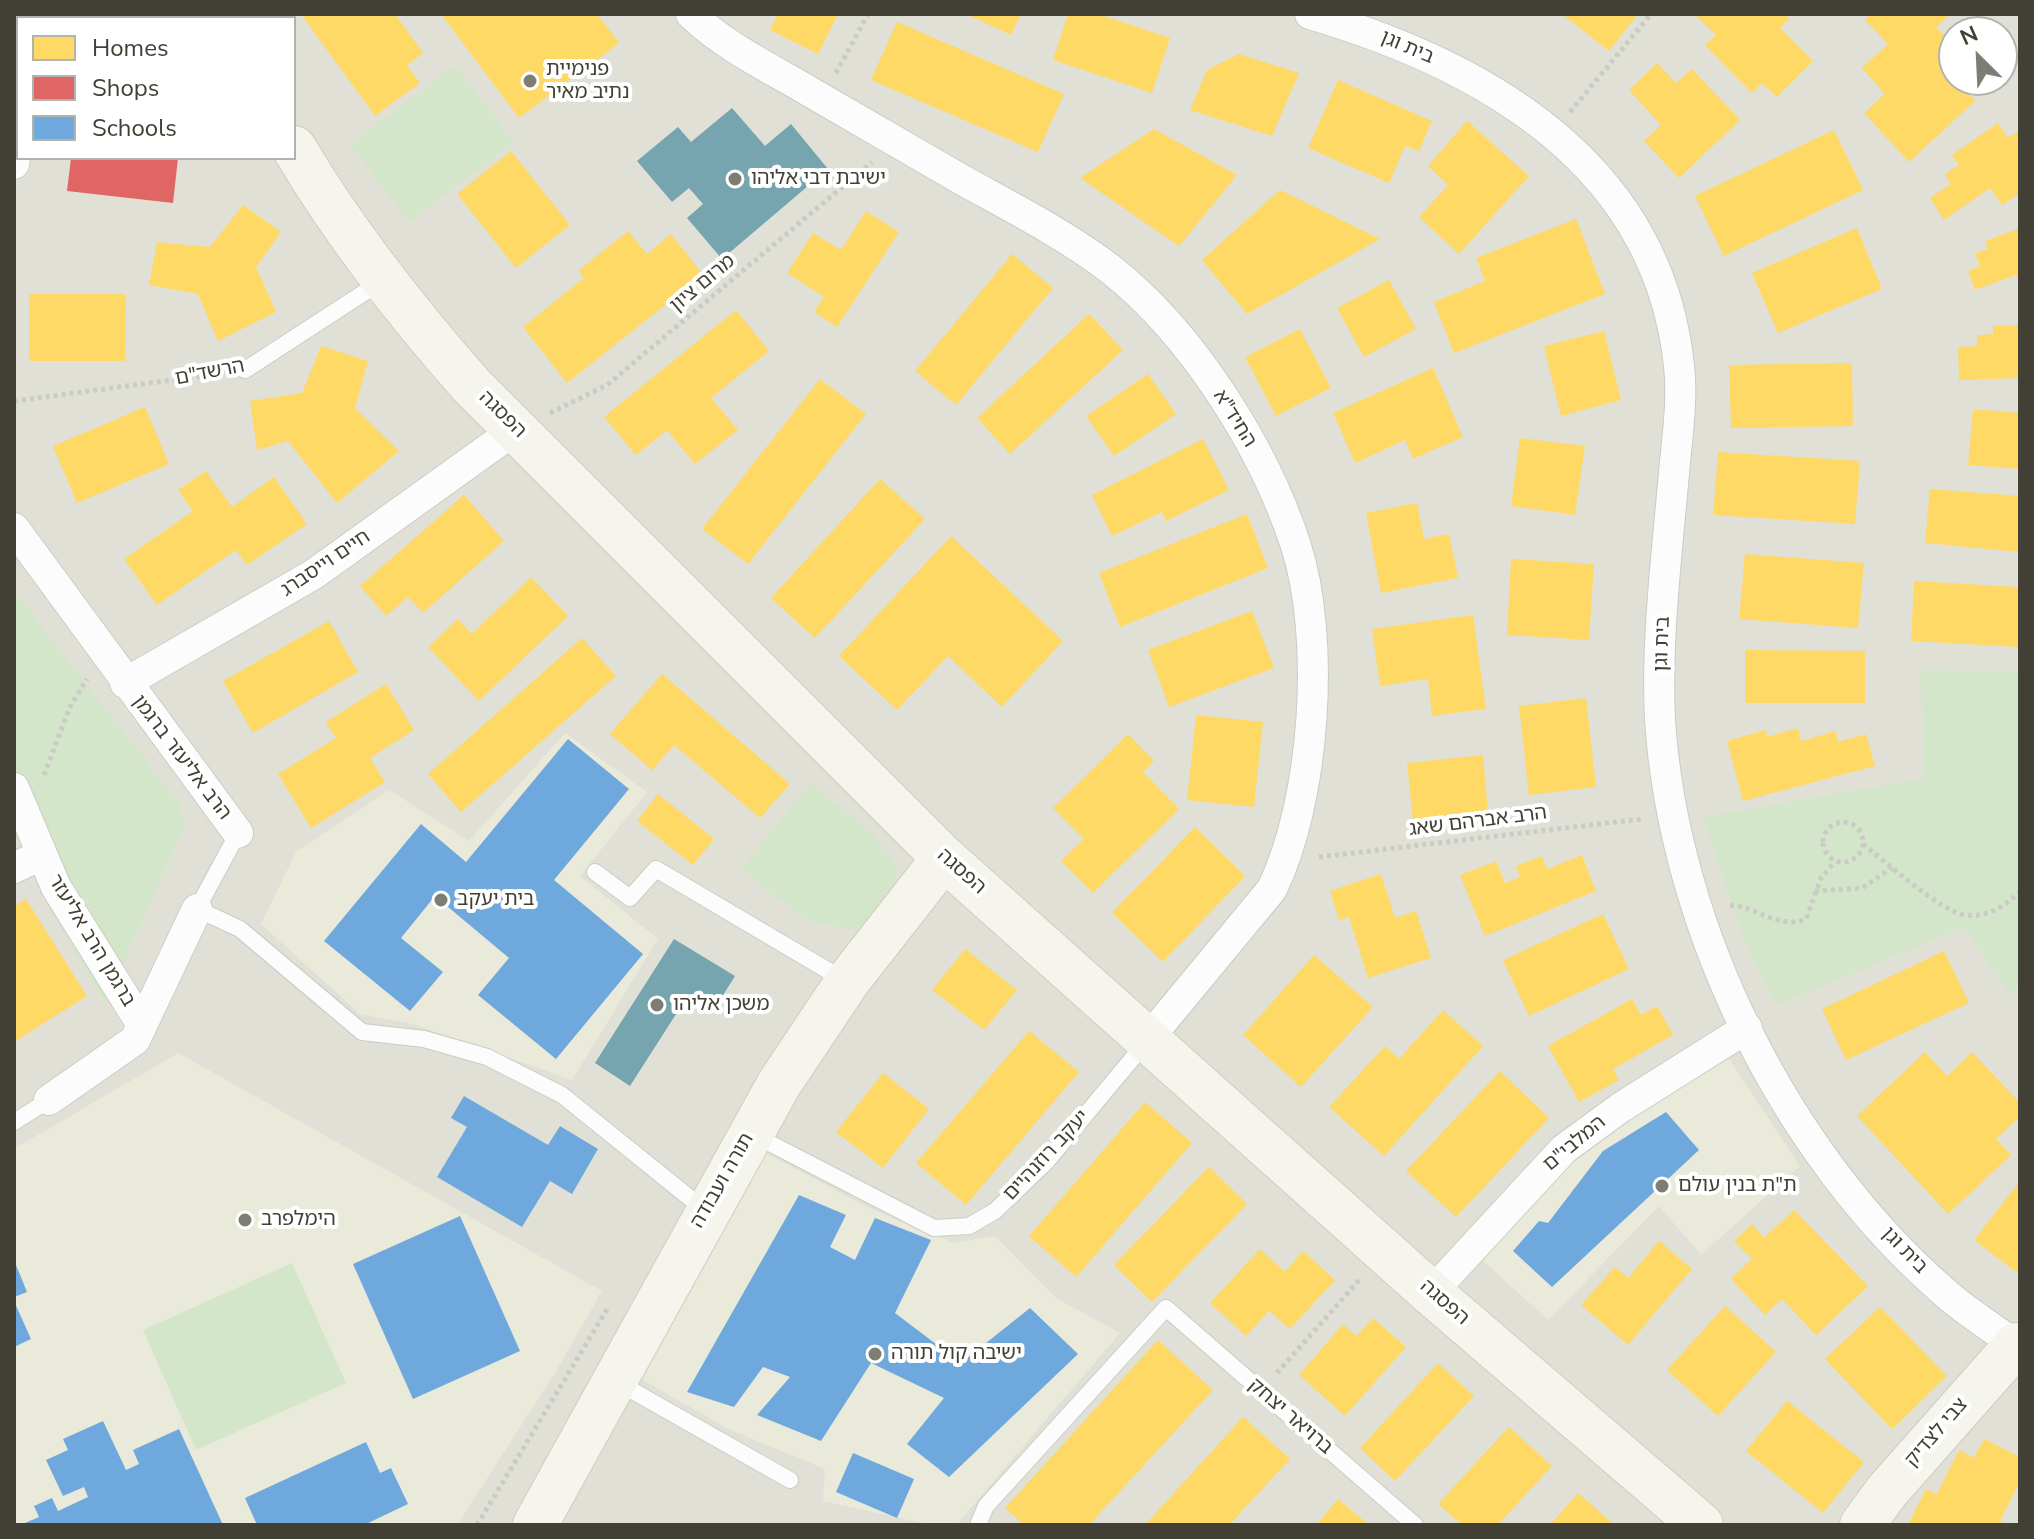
<!DOCTYPE html>
<html>
<head>
<meta charset="utf-8">
<style>
	body { margin:0 }
	#map { position:relative; width:2034px; height:1539px; overflow:hidden; background:#edede8; font-family:"Nunito Sans",sans-serif }
	canvas { display:block }
	.frame { position:absolute; inset:0; border:16px solid #424035; pointer-events:none }
	.legend { position:absolute; left:16px; top:16px; width:280px; height:144px; box-sizing:border-box; background:#fff; border:2px solid #b3b3ae; margin:0; padding:10px 14px; list-style:none; font-size:24px; color:#424035 }
	.legend li { display:flex; align-items:center; gap:16px; height:40px }
	.legend b { width:40px; border:2px solid #b3b3ae }
	.north { position:absolute; left:1938px; top:16px; width:80px; height:80px; box-sizing:border-box; background:#fff; border:2px solid #b3b3ae; border-radius:50%; rotate:336deg; font-size:22px; font-weight:700; line-height:32px; text-align:center; color:#424035 }
	.north::after { content:''; display:block; margin:auto; width:28px; height:36px; background:#7e7d74; clip-path:polygon(50% 0,100% 100%,50% 72%,0 100%) }
</style>
</head>
<body>
<div id="map">
<canvas width="2034" height="1539"></canvas>
<div class="frame"></div>
<ul class="legend">
<li><b style="height:22px;background:#ffd966"></b>Homes</li>
<li><b style="height:22px;background:#e06666"></b>Shops</li>
<li><b style="height:22px;background:#6fa8dc"></b>Schools</li>
</ul>
<div class="north">N</div>
</div>
<script>
const context = document.querySelector('canvas').getContext('2d');
context.lineJoin = 'round';
function paint(path, color) {
  context.fillStyle = color;
  context.fill(path, 'evenodd');
}
function stroke(path, color, width, dash) {
  context.strokeStyle = color;
  context.lineWidth = width;
  context.lineCap = dash ? 'butt' : 'round';
  context.setLineDash(dash || []);
  context.stroke(path);
}
function drawText(font, color, halo, rows, align = 'center') {
  context.font = font + ' "Nunito Sans","Noto Sans Hebrew",sans-serif';
  context.lineWidth = 8;
  context.setLineDash([]);
  context.textBaseline = 'middle';
  context.strokeStyle = halo;
  context.fillStyle = color;
  for (const [text, x, y, turn = 0] of rows) {
    context.save();
    context.translate(x, y);
    context.rotate((+turn || 0) * Math.PI / 180);
    context.textAlign = isNaN(turn) ? turn : align;
    if (halo) context.strokeText(text, 0, 0);
    context.fillText(text, 0, 0);
    context.restore();
  }
}
paint(new Path2D(`
	M14 14H2020V1525H14ZM18 18H294V158H18ZM1954 32H2002V80H1954Z`), '#e1e0d6');
paint(new Path2D(`
	M565 733 647 792 580 876 658 939 572 1080 413 1024 360 1014 261 924 296 852 389 790 469 841Z
	M178 1053 602 1291 555 1373 457 1525H14V1149Z
	M1729 1059 1800 1166 1701 1255 1659 1206 1548 1320 1479 1257 1566 1164 1619 1124Z
	M760 1150 871 1209 954 1243 995 1236 1056 1298 1120 1333 956 1525H932L823 1501 825 1469 726 1428 635 1375Z`), '#eaeadb');
paint(new Path2D(`
	M455 65 514 143 409 222 350 144Z
	M14 591 181 806 184 827 105 1004 46 903 14 832Z
	M1920 670 2020 671V988L2009 993 1964 927 1776 1006C1742 945 1724 882 1703 817L1925 778Z
	M810 784 874 834 899 872 883 904 856 930 808 921 741 869Z
	M292 1263 346 1383 196 1450 143 1330Z`), '#d4e6ca');
paint(new Path2D(`
	M307 14H395L423 53 407 65 420 83 375 116 303 17Z
	M441 14H597L619 43 519 118Z
	M778 14H838L818 54 770 30Z
	M966 14H1021L1011 35Z
	M1068 14H1098L1170 38 1152 93 1053 60Z
	M1562 14H1638L1609 51Z
	M1699 14H1785L1789 19 1780 28 1813 61 1777 97 1762 83 1752 93 1705 45 1716 35 1696 16Z
	M1871 14H1951L1936 27 1954 47V64L1947 70 1975 101 1909 162 1864 113 1885 94 1862 68 1888 44 1865 20Z
	M897 22 1064 94 1038 152 871 80Z
	M1239 54 1299 73 1272 136 1190 110 1207 70Z
	M1657 63 1676 83 1692 69 1740 120 1679 178 1644 141 1661 125 1629 90Z
	M1338 80 1432 121 1419 151 1405 146 1389 183 1308 148Z
	M1467 121 1529 176 1459 254 1419 217 1448 185 1428 166Z
	M1998 123 2008 138 2020 130V193L2002 205 1990 188 1944 220 1930 198 1951 184 1945 174 1959 165 1952 155Z
	M1154 129 1237 175 1179 246 1080 178Z
	M1834 130 1863 190 1724 256 1695 196Z
	M511 151 570 225 516 268 457 194Z
	M1280 190 1380 239 1247 314 1202 260Z
	M243 205 281 232 256 267 276 312 218 341 198 294 149 285 157 242 210 247Z
	M866 211 899 232 837 327 814 312 824 297 787 273 813 233 841 250Z
	M1576 219 1605 294 1454 353 1434 302 1485 281 1476 258Z
	M1857 228 1882 289 1778 333 1752 273Z
	M2020 228V286L2016 275 1975 290 1968 271 1980 266 1975 253 1988 249 1985 241Z
	M628 231 647 254 671 234 703 275 567 383 523 327 584 278 578 271Z
	M1012 254 1053 288 956 405 915 371Z
	M1389 280 1416 329 1364 357 1337 308Z
	M29 294H126L125 361H29Z
	M736 310 769 351 711 398 738 430 695 464 667 430 636 455 604 417Z
	M1089 314 1123 350 1010 454 977 418Z
	M2020 325V378L1959 380 1958 347 1977 346V335L1993 334V326Z
	M1300 329 1331 388 1276 416 1245 357Z
	M1604 331 1621 400 1561 416 1544 346Z
	M321 346 368 361 355 408 399 451 337 503 288 441 257 450 250 401 302 393Z
	M1852 363 1853 426 1731 428 1729 365Z
	M1433 368 1463 437 1413 459 1405 440 1355 463 1333 413Z
	M1148 374 1176 414 1114 456 1086 416Z
	M820 379 866 414 748 564 702 529Z
	M145 407 169 464 77 503 53 446Z
	M1973 409 2020 413V469L1968 465Z
	M1520 438 1585 446 1575 515 1511 506Z
	M1203 439 1229 490 1166 521 1162 512 1112 536 1092 495Z
	M1718 452 1860 461 1855 524 1713 515Z
	M206 471 232 507 274 477 307 524 247 565 236 550 157 605 124 559 193 511 178 490Z
	M880 479 925 519 815 638 771 598Z
	M1930 489 2020 496V552L1925 543Z
	M464 495 504 541 423 613 408 597 386 616 360 586Z
	M1417 503 1424 539 1449 534 1458 578 1381 593 1366 513Z
	M1247 514 1268 568 1120 627 1099 573Z
	M951 536 1063 641 1002 707 948 656 897 710 839 656Z
	M1745 554 1864 563 1858 628 1739 619Z
	M1511 559 1594 564 1589 640 1507 635Z
	M531 577 568 616 479 701 428 647 458 619 472 634Z
	M1914 581 2020 587V647L1911 641Z
	M1252 611 1274 668 1169 707 1148 650Z
	M1473 615 1486 709 1432 716 1428 679 1380 686 1372 629Z
	M329 621 358 672 253 733 223 681Z
	M582 638 616 676 461 812 428 774Z
	M1745 650 1865 651V703H1745Z
	M662 674 790 784 760 818 674 745 652 770 610 734Z
	M386 684 414 730 370 758 385 782 311 828 278 774 336 738 326 722Z
	M1586 698 1596 787 1529 795 1519 706Z
	M1196 715 1263 722 1254 807 1187 800Z
	M1798 728 1801 741 1836 731 1838 742 1866 734 1875 766 1743 801 1727 741 1766 730 1767 737Z
	M1128 734 1154 761 1143 772 1179 809 1093 893 1061 861 1084 839 1053 808Z
	M1483 755 1488 812 1413 820 1407 763Z
	M658 794 714 839 693 865 637 821Z
	M1195 827 1245 876 1163 962 1112 913Z
	M1582 855 1596 891 1485 936 1460 875 1496 861 1505 883 1520 877 1516 866 1542 856 1547 869Z
	M1381 874 1395 918 1416 911 1431 958 1368 978 1349 917 1339 920 1330 891Z
	M26 899 87 996 14 1042V906Z
	M1603 914 1629 969 1529 1016 1503 960Z
	M965 949 1017 990 984 1030 932 990Z
	M1944 951 1969 1003 1846 1060 1822 1009Z
	M1314 955 1373 1007 1301 1087 1243 1035Z
	M1632 999 1641 1015 1657 1006 1673 1035 1613 1069 1619 1080 1579 1102 1548 1046Z
	M1443 1010 1483 1046 1384 1156 1329 1107 1385 1046 1399 1059Z
	M1029 1031 1079 1072 966 1205 916 1163Z
	M1925 1052 1947 1076 1972 1052 2020 1103V1116L1996 1139 2011 1155 1948 1214 1857 1116Z
	M1500 1071 1549 1118 1456 1217 1406 1171Z
	M883 1073 929 1109 883 1168 836 1132Z
	M1145 1102 1192 1143 1076 1277 1029 1236Z
	M1209 1167 1247 1204 1152 1302 1114 1265Z
	M2020 1181V1275L1974 1240Z
	M1794 1210 1868 1286 1816 1335 1782 1299 1765 1315 1731 1279 1752 1259 1734 1241 1752 1224 1764 1238Z
	M1659 1241 1692 1269 1628 1345 1581 1305 1615 1267 1628 1278Z
	M1260 1249 1285 1272 1303 1251 1335 1280 1290 1329 1269 1311 1246 1336 1210 1303Z
	M1725 1306 1776 1352 1718 1416 1667 1370Z
	M1880 1307 1947 1376 1892 1429 1825 1359Z
	M1373 1318 1406 1347 1345 1416 1299 1375 1343 1324 1356 1336Z
	M1158 1340 1213 1390 1089 1525H1024L1005 1508Z
	M1438 1363 1474 1396 1395 1481 1360 1448Z
	M1787 1401 1864 1462 1823 1513 1746 1451Z
	M1243 1417 1290 1459 1229 1525H1145Z
	M1509 1427 1552 1466 1498 1525H1462L1438 1504Z
	M1984 1439 2020 1457V1481L2000 1521 2009 1525H1908L1926 1489 1937 1494 1959 1450 1974 1458Z
	M1578 1493 1602 1514 1614 1525H1550Z
	M1338 1499 1357 1515 1369 1525H1316Z`), '#ffd966');
paint(new Path2D(`
	M71 158H178L173 203 67 191Z`), '#e06666');
paint(new Path2D(`
	M568 739 629 789 554 880 643 954 556 1059 478 995 509 958 435 896 401 938 443 972 410 1011 324 941 421 824 466 862Z
	M464 1096 548 1145 560 1126 598 1149 572 1194 550 1181 522 1227 437 1177 467 1127 451 1118Z
	M1666 1112 1699 1150 1552 1287 1513 1251 1539 1221 1548 1223 1603 1151Z
	M799 1195 846 1215 830 1247 855 1260 875 1218 931 1240 895 1313 961 1363 1030 1308 1078 1354 949 1477 907 1444 944 1398 871 1363 821 1441 757 1415 790 1377 763 1367 734 1407 687 1392Z
	M460 1216 520 1351 413 1399 353 1264Z
	M14 1260 27 1292 14 1297Z
	M14 1301 31 1339 14 1347Z
	M103 1421 126 1470 139 1464 133 1450 179 1429 223 1525H20L39 1517 34 1506 52 1498 58 1511 88 1497 84 1487 63 1496 46 1460 68 1450 63 1439Z
	M366 1442 380 1473 391 1468 408 1504 364 1525H257L245 1498Z
	M853 1453 914 1479 897 1518 836 1492Z`), '#6fa8dc');
paint(new Path2D(`
	M732 108 765 146 791 124 828 169 722 259 687 218 703 204 689 188 672 202 637 161 678 127 691 142Z
	M674 939 735 976 712 1013 687 997 630 1086 595 1063Z`), '#76a5af');
const lane = new Path2D(`
	M245 370 382 281
	M238 833 197 909 240 929 362 1032 424 1039 487 1057 562 1095 706 1211
	M595 872 630 898 656 869 844 980
	M14 1122 49 1100
	M754 1135 934 1228 969 1226 995 1211 1047 1161 1147 1041
	M617 1382 790 1480
	M978 1525 986 1506 1166 1308 1415 1525`);
const street = new Path2D(`
	M691 14C725 47 772 69 812 93 863 122 913 152 964 181 1013 208 1064 234 1109 268 1191 332 1264 447 1296 546 1326 640 1315 800 1272 889L1148 1039
	M1310 14C1486 66 1658 164 1679 366 1683 400 1677 438 1674 473 1667 553 1656 640 1660 720 1674 929 1785 1153 1943 1291 1965 1311 1991 1327 2016 1345
	M40 18 41 14
	M14 164 18 142
	M14 528 238 833
	M125 683 314 574 516 429
	M14 788 56 887 142 1025
	M14 868 41 855
	M49 1100 135 1040 197 909
	M1431 1293 1564 1149 1620 1108 1747 1028`);
const secondary = new Path2D(`
	M215 14 218 18
	M294 148C345 234 405 310 471 385L944 858 1431 1293 1701 1525
	M535 1525 779 1084 847 982 944 858
	M1862 1525 1887 1491 2016 1345 2020 1346`);
stroke(lane, '#cbcbc6', 18);
stroke(street, '#cbcbc6', 32);
stroke(secondary, '#cdcdc1', 46);
stroke(new Path2D(`
	M836 73 868 14
	M1570 112 1651 14
	M14 401 225 373
	M550 413 607 385 872 162
	M44 775 70 707 87 679
	M1823 842a20 20 0 1 1 40 0a20 20 0 1 1-40 0Z
	M1863 844C1883 860 1943 913 1965 915 1988 918 2004 906 2020 892
	M1319 857 1642 819
	M1815 891 1862 888 1893 867
	M1730 905C1757 907 1780 930 1806 919L1821 878 1835 861
	M1277 1373 1360 1279
	M477 1525 609 1306`), '#cbcbc6', 5, [4, 4]);
stroke(lane, '#fcfcfc', 16);
stroke(street, '#fcfcfc', 30);
stroke(secondary, '#f5f5ee', 44);
for (const [x, y, r, color] of [
	[530,81,8,"#7e7d74"],
	[735,179,8,"#7e7d74"],
	[441,900,8,"#7e7d74"],
	[657,1005,8,"#7e7d74"],
	[1662,1186,8,"#7e7d74"],
	[245,1220,8,"#7e7d74"],
	[875,1354,8,"#7e7d74"]
]) {
  const dot = new Path2D();
  dot.arc(x, y, r, 0, 2 * Math.PI);
  context.fillStyle = color;
  context.fill(dot);
  stroke(dot, '#fff', 3);
}
drawText('20px', '#424035', '#fff', [
	["בית וגן",1407,48,23],
	["מרום ציון",703,284,-40],
	["הרשד\"ם",210,373,-11],
	["הפסגה",502,415,45],
	["החיד\"א",1234,419,58],
	["חיים וייסברג",326,564,-34],
	["בית וגן",1663,644,-88],
	["הרב אליעזר ברגמן",181,758,53],
	["הרב אברהם שאג",1478,822,-7],
	["הפסגה",961,872,42],
	["ברגמן הרב אליעזר",91,941,59],
	["המלבי\"ם",1575,1144,-40],
	["יעקב רוזנהיים",1047,1156,-47],
	["תורה ועבודה",723,1181,-60],
	["בית וגן",1904,1251,46],
	["הפסגה",1444,1303,41],
	["ברויאר יצחק",1290,1417,41],
	["צבי לצדיק",1937,1433,-49]
]);
drawText('20px', '#424035', '#fff', [
	["פנימיית",546,70],
	["נתיב מאיר",546,93],
	["ישיבת דבי אליהו",751,179],
	["בית יעקב",457,900],
	["משכן אליהו",673,1005],
	["ת\"ת בנין עולם",1678,1186],
	["הימלפרב",261,1220],
	["ישיבה קול תורה",891,1354]
], 'left');
</script>
</body>
</html>
